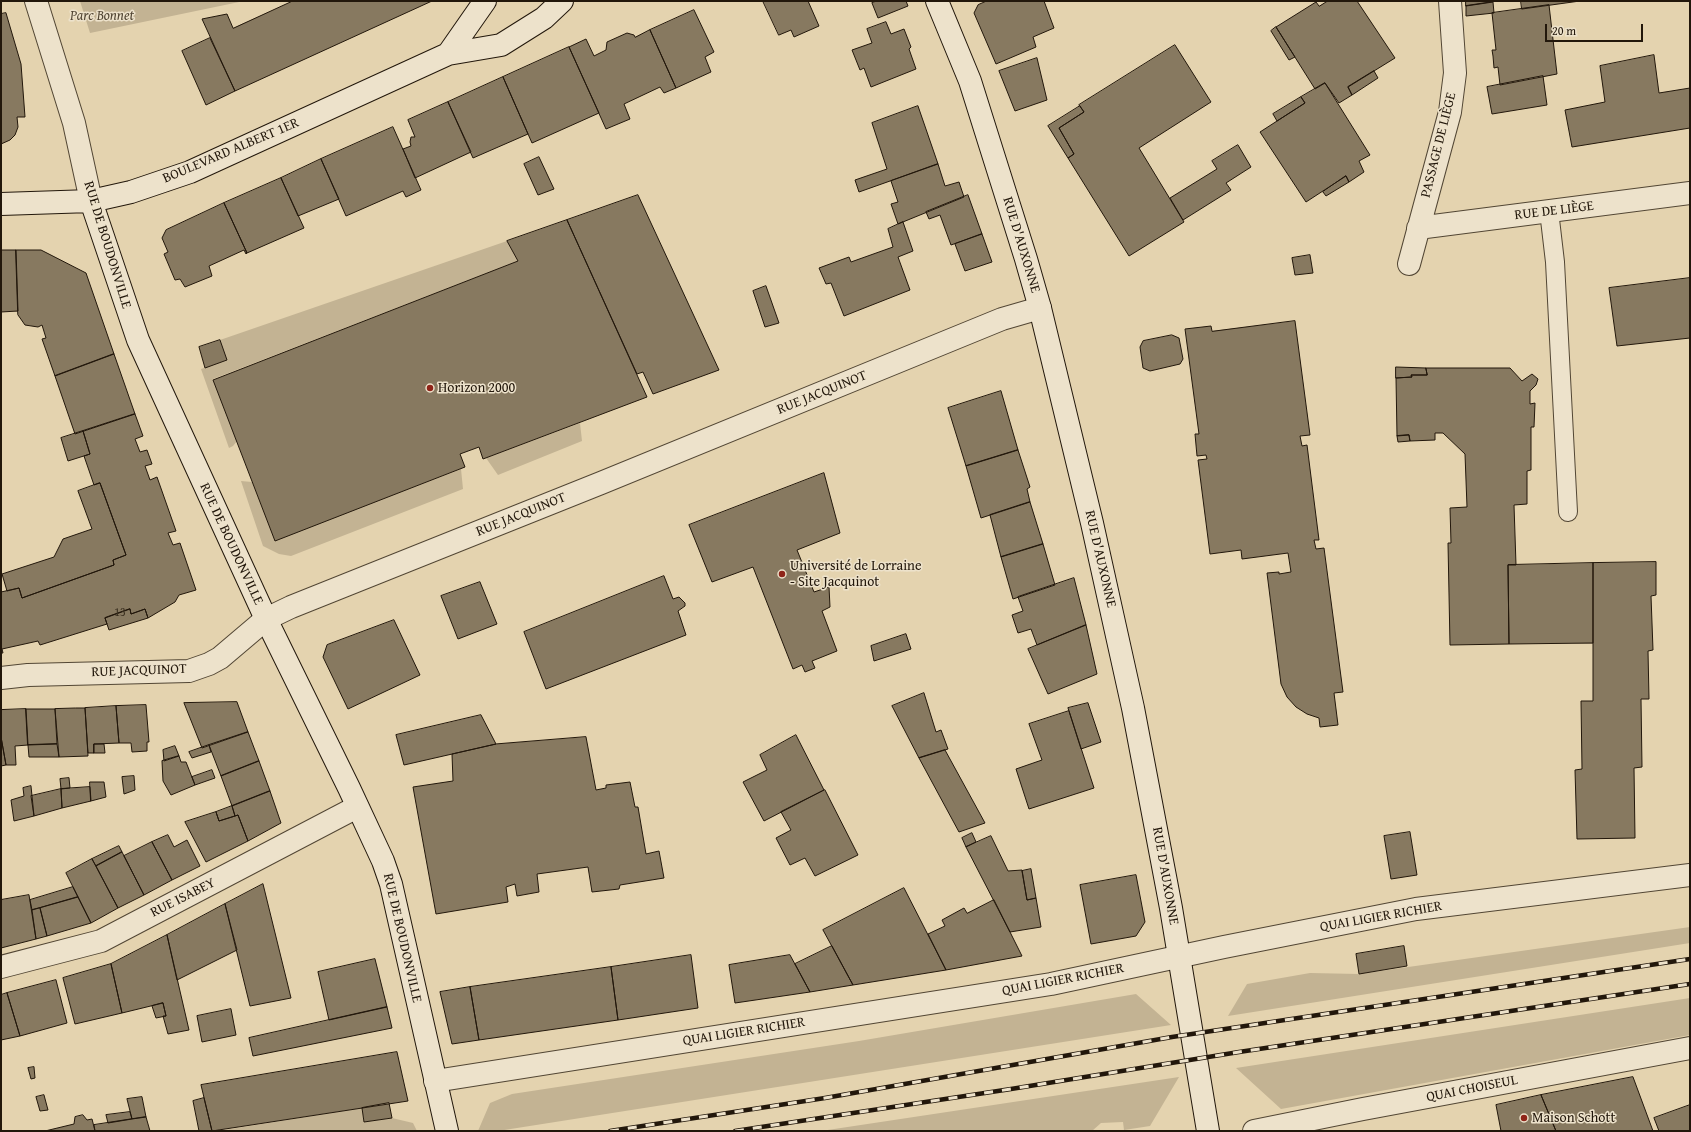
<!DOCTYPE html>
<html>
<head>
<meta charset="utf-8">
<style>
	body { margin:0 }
	#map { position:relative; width:1691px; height:1132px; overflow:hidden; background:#e4d3af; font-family:"Gentium Book Plus",serif }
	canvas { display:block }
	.frame { position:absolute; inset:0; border:2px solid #22170b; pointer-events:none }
	.scale { position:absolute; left:1545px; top:24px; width:98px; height:18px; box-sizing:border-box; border:2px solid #22170b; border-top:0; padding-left:5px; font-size:12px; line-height:14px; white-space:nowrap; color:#22170b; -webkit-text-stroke:3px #ede2cb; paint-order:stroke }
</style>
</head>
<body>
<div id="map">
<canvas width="1691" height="1132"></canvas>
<div class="frame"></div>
<div class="scale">20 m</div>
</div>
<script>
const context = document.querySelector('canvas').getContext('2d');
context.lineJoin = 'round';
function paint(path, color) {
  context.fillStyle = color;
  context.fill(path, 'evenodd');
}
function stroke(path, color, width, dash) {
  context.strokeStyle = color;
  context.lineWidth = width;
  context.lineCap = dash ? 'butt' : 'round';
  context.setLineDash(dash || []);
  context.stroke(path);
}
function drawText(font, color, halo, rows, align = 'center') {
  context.font = font + ' "Gentium Book Plus",serif';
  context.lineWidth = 3;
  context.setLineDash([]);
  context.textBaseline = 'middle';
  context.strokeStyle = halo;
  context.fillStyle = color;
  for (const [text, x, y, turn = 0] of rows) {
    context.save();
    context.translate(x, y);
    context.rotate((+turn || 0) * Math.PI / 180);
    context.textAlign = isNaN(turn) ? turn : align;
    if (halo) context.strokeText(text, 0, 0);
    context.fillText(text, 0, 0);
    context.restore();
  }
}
paint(new Path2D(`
	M80 1H244L90 33Z
	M507 241 518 261 213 379 237 441 233 446 229 448 201 369 226 360 220 340Z
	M580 423 582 441 498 475 486 458Z
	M461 469 463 489 291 556 279 554 263 546 241 481 252 482 275 540Z
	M1690 927V943L1228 1016 1247 984 1310 973 1359 974Z
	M1136 994 1171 1025 498 1131H478L490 1103 512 1094 859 1041Z
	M1690 998V1035L1281 1109 1236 1068Z
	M1179 1077 1150 1126 1124 1130 1123 1122 1101 1123 1092 1131H821Z
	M362 1108 364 1122 392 1118 413 1123 417 1131H218Z`), '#c3b393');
const building = new Path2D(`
	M293 1H432L235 91 202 19 227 14 233 28Z
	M763 1H808L819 26 794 37 791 30 779 35Z
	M877 1H906L908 6 878 18 872 3Z
	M987 1H1044L1054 28 1033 37 1036 47 996 64 974 13 978 5Z
	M1328 1H1357L1395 58 1348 87 1352 95 1339 103 1325 83 1315 89 1276 27 1316 2 1319 6Z
	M1466 1H1493V2L1466 6Z
	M1521 1H1580L1522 9Z
	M1493 2 1494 13 1466 16V6Z
	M1549 5 1557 74 1500 85 1498 67 1494 68 1493 56 1492 50H1496L1492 13Z
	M694 10 714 52 705 57 711 72 676 88 650 30Z
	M6 13 21 64 25 117H17L18 127 15 135 10 140 1 144V14Z
	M886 22 891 34 904 29 911 47 909 49 916 69 871 87 864 68 860 70 852 50 872 43 867 29Z
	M1276 27 1295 57 1289 60 1271 31Z
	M650 30 676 88 664 93 660 87 624 104 630 119 606 129 569 47 586 39 594 56 606 50 607 42 627 33 634 35 635 37Z
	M210 38 235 91 206 105 182 51Z
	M1175 45 1211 102 1139 148 1184 222 1129 256 1068 158 1074 154 1059 128 1084 112 1079 105Z
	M569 47 599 113 532 143 503 77Z
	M1654 55 1659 93 1690 88V128L1572 147 1565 110 1605 102 1600 66Z
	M1037 58 1047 100 1015 111 999 71Z
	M1374 71 1378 78 1352 95 1348 87Z
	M1543 76 1547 105 1492 114 1487 87Z
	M503 77 528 134 473 158 448 102Z
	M1325 83 1370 155 1359 161 1364 172 1349 182 1346 176 1306 202 1260 132 1305 103 1301 97Z
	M1301 97 1305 103 1277 121 1273 114Z
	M448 102 471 152 415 178 403 149 411 146 410 142 411 137H415L408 120Z
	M918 106 938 164 859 192 855 180 887 169 872 123Z
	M1080 106 1084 112 1059 128 1074 154 1068 158 1048 126Z
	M393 127 421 190 406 197 403 191 346 216 321 159Z
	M1238 145 1251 167 1226 183 1231 190 1183 220 1170 198 1217 169 1212 161Z
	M539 157 554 189 538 195 524 164Z
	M321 159 339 199 298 216 281 178Z
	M938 164 945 186 959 182 964 197 898 224 891 204 898 202 891 181Z
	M1346 176 1349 182 1326 196 1323 192Z
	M281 178 304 228 247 253 224 203Z
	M638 195 719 370 653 394 643 372 637 374 567 220Z
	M968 195 982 234 951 245 940 215 929 219 926 212Z
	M224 203 247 253 246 254 244 250 209 266 212 276 185 287 180 279 175 280 164 254 168 252 162 238 166 230Z
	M567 220 647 397 483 459 479 447 460 454 465 467 275 541 213 380 518 261 507 241Z
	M903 222 913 251 898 257 910 290 844 316 831 283 826 284 819 268 849 257 851 262 893 247 888 229Z
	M982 234 992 262 965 271 955 244Z
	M1 250H16L18 311 1 312Z
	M16 250H41L86 273 114 354 55 376 42 339 46 338 42 325 38 327 25 325 18 315Z
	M1310 255 1313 273 1295 275 1292 258Z
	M1690 278V338L1617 346 1609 288Z
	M766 286 779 323 765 327 753 291Z
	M1295 321 1310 435 1300 436 1302 446 1307 445 1319 540H1314L1316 549 1324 548 1343 692 1334 693 1338 725 1320 727 1319 718 1307 714 1296 707 1287 697 1281 684 1267 573 1279 572V574L1291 572 1288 553 1242 559 1241 550 1210 554 1198 460 1207 459 1206 455 1197 456 1195 434H1199L1185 329 1211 326 1212 331Z
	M1172 335 1179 338 1183 359 1180 364 1150 371 1143 368 1140 347 1143 341Z
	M220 340 227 360 205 368 199 347Z
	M114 354 135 414 75 434 55 376Z
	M1396 367 1426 368 1427 375H1411L1412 377 1396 378Z
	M1426 368H1510L1522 381 1532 374 1538 379 1536 385 1530 391V404L1535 403 1534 427H1531V470L1527 471V504L1514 505 1516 565H1508L1509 644 1450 645 1448 543H1451L1450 508 1467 507 1465 454 1443 433H1435V440L1410 441 1409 435 1397 436 1396 378 1412 377 1411 375H1427Z
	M1001 391 1018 450 966 466 948 408Z
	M135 414 143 436 135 439 140 452 147 450 152 464 145 466 150 480 157 477 176 531 168 533 173 545 180 543 196 590 179 595 175 602 148 618 145 609 131 614 130 609 105 618 107 624 40 645 38 641 2 649 3 653H1V592L19 588 22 598 114 565 113 560 126 555 100 483 94 485 84 456 90 454 83 431Z
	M83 431 90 454 68 461 61 438Z
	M1409 435 1410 441 1398 442 1397 436Z
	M1018 450 1030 487 1027 489 1030 502 981 518 966 466Z
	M824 473 840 533 797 550 814 592 829 587 830 607 822 611 837 651 812 661 815 668 805 672 802 665 793 669 753 567 712 582 689 525Z
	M100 483 126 555 113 560 114 565 22 598 19 588 7 591 2 574 54 557 63 539 92 529 78 491Z
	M1030 502 1043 544 1001 557 990 515Z
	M1043 544 1055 585 1013 599 1001 557Z
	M1656 562V595L1651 596 1653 650 1648 651 1649 699H1641L1642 767 1634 768 1635 838 1577 839 1575 770 1582 769 1581 701H1593V563Z
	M1593 563V643L1509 644 1508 565Z
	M664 576 673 599 679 597 685 603V606L678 611 686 635 546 689 524 632Z
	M1074 578 1086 625 1037 645 1031 629 1018 633 1012 615 1023 611 1018 597Z
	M480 582 497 624 458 639 441 596Z
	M130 609 131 614 145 609 148 618 109 630 105 618Z
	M394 620 420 675 348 709 323 657 327 645Z
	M1086 625 1097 674 1048 694 1028 649Z
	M906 634 911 649 874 661 871 646Z
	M924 693 936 732 941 730 948 749 919 758 892 706Z
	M237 702 248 732 202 748 184 703Z
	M1088 703 1101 742 1081 749 1068 708Z
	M146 705 149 742H147V751L132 752 131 743H119L116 706Z
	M116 706 119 743 94 744V753H88L85 708Z
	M76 708H85L88 756 59 757 55 709Z
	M26 709H55L57 744 28 745Z
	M26 709 28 745 15 746 16 765H6L1 737V710Z
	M1069 711 1094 788 1029 809 1016 769 1042 760 1029 724Z
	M481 715 496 744 404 765 396 735Z
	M248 732 259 761 221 776 209 745Z
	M796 735 824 790 764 821 743 782 767 770 760 755Z
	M1 737 6 765 1 766Z
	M586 737 596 790 606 788V785L630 782 635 807H638L646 854 659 851 664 878 620 885 619 889 592 892 588 867 537 874 539 892 517 896 515 884 506 887 508 902 436 914 413 787 453 781 452 754 496 744Z
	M57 744 59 757H29L28 745Z
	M94 744H104L105 753H94Z
	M209 745 211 752 192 758 189 752Z
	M175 746 179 756 164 761 163 750Z
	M945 750 985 823 959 832 919 758Z
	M179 756 181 762H186L195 785 171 795 163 781 162 761Z
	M259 761 270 791 232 806 221 776Z
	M212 770 215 778 195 785 192 777Z
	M134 776 135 790 124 794 122 777Z
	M69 778 70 788 61 789 60 779Z
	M90 782H104L106 797 91 801Z
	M31 786 34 816 14 821 11 800 24 796 23 788Z
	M90 787 91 801 62 808 61 789Z
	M61 789 62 808 34 816 31 796Z
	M825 790 858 855 815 876 805 858 790 865 776 838 791 830 781 812Z
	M270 791 281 823 248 841 238 815 235 816 232 806Z
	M232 806 235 816 219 821 216 812Z
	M216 812 219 821 238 815 248 841 206 862 185 822Z
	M1410 832 1417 875 1391 879 1384 836Z
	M972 833 976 842 966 847 962 838Z
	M168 835 174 847 187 840 200 866 172 880 152 842Z
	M991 836 1008 871 1022 870 1027 900 1036 898 1041 927 1010 932 966 847Z
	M152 842 172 880 144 895 124 856Z
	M119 846 122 852 96 866 92 859Z
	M122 852 144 895 118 908 96 866Z
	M92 859 118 908 91 923 66 873Z
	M1031 869 1036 898 1027 900 1022 871Z
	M1136 875 1145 922 1136 936 1091 944 1080 885Z
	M263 884 291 998 250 1006 225 904Z
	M73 887 78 897 32 910 30 900Z
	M904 888 946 970 853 985 823 930Z
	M29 895 36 939 1 948V900Z
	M78 897 91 923 47 936 40 908Z
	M994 900 1022 956 946 970 928 934 945 926 942 920 964 908 967 913Z
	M225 904 237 950 177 980 167 935Z
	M40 908 47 936 36 939 32 910Z
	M167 935 189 1030 168 1034 163 1016H166L163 1003 122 1013 111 964Z
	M832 946 853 985 810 992 795 964Z
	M1404 946 1407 966 1359 974 1356 954Z
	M691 955 698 1008 618 1020 611 967Z
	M790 955 810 992 735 1003 729 965Z
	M375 959 387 1007 329 1020 318 972Z
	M111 964 122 1013 75 1024 63 978Z
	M611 967 618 1020 479 1040 470 987Z
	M56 980 67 1023 20 1036 7 993Z
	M470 987 479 1040 452 1044 440 992Z
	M7 993 20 1036 1 1040V995Z
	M163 1003 166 1016 156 1018 152 1006Z
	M387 1007 392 1028 253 1056 249 1038Z
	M231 1009 236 1035 202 1042 197 1016Z
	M397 1052 408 1101 212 1131 201 1085Z
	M34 1067 35 1078 31 1079 28 1068Z
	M1633 1077 1653 1131H1556L1541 1095Z
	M44 1095 48 1110 40 1111 36 1097Z
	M1541 1095 1556 1131H1501L1496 1105Z
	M142 1097 146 1117 132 1119 127 1099Z
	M204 1098 212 1131H199L193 1101Z
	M389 1103 392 1118 364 1122 362 1108Z
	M1690 1105V1131H1659L1654 1118Z
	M130 1112 132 1119 108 1123 106 1115Z
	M83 1115 87 1120 92 1119 95 1131H45L74 1124 75 1117Z
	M146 1117 150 1131H95L94 1125Z`);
paint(building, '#877960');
stroke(building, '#22170b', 1);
const lane = new Path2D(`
	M1549 211 1555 262 1568 512`);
const street = new Path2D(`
	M36 1 74 123 91 201
	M1418 228 1690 193
	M1409 264 1450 112 1455 73 1450 1
	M1 678 28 675 189 671 209 664 220 658 266 619 291 607 601 483 1002 319 1040 308
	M1 967 101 941 357 807
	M435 1081 1051 984 1224 947 1416 909 1690 875
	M1254 1131 1363 1109 1690 1048`);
const secondary = new Path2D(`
	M937 1 970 81 1026 259 1040 308 1092 523 1133 708 1171 908 1208 1131
	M448 54 485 1
	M91 201 138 340 266 619 349 788 383 861 391 884 447 1131
	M1 204 91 201 131 192 190 172 448 54 501 45 544 18 562 1`);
stroke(lane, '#524634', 20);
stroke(street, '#524634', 24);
stroke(secondary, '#22170b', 24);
stroke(lane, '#ede2cb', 18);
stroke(street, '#ede2cb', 22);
stroke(secondary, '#ede2cb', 22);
const rail = new Path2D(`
	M610 1131 825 1098 1172 1037 1690 959
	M735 1131 1011 1089 1239 1052 1690 984`);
stroke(rail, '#22170b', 4.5);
stroke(rail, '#ede2cb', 3, [9]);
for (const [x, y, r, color] of [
	[430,388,4,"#8f2418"],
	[782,574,4,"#8f2418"],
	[1524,1118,4,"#8f2418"]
]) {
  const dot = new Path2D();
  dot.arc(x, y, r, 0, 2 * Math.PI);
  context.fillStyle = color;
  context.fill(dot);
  stroke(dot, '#ede2cb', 1.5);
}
drawText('12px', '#3b3020', null, [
	["13",120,613]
]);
drawText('italic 14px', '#524634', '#ede2cb', [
	["Parc Bonnet",102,16]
]);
drawText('14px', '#22170b', '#ede2cb', [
	["PASSAGE DE LIÈGE",1439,145,-76],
	["BOULEVARD ALBERT 1ER",231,151,-23],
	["RUE DE LIÈGE",1554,211,-7],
	["RUE DE BOUDONVILLE",107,245,73],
	["RUE D'AUXONNE",1021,245,73],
	["RUE JACQUINOT",822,393,-22],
	["RUE JACQUINOT",521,515,-22],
	["RUE DE BOUDONVILLE",231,544,65],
	["RUE D'AUXONNE",1100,559,77],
	["RUE JACQUINOT",139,671,-2],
	["RUE D'AUXONNE",1165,876,80],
	["RUE ISABEY",183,898,-27],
	["QUAI LIGIER RICHIER",1381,917,-10],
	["RUE DE BOUDONVILLE",402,938,77],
	["QUAI LIGIER RICHIER",1063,980,-11],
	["QUAI LIGIER RICHIER",744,1032,-9],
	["QUAI CHOISEUL",1472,1089,-11]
]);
drawText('14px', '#22170b', '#ede2cb', [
	["Horizon 2000",438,388],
	["Université de Lorraine",790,566],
	["- Site Jacquinot",790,582],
	["Maison Schott",1532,1118]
], 'left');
</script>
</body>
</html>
